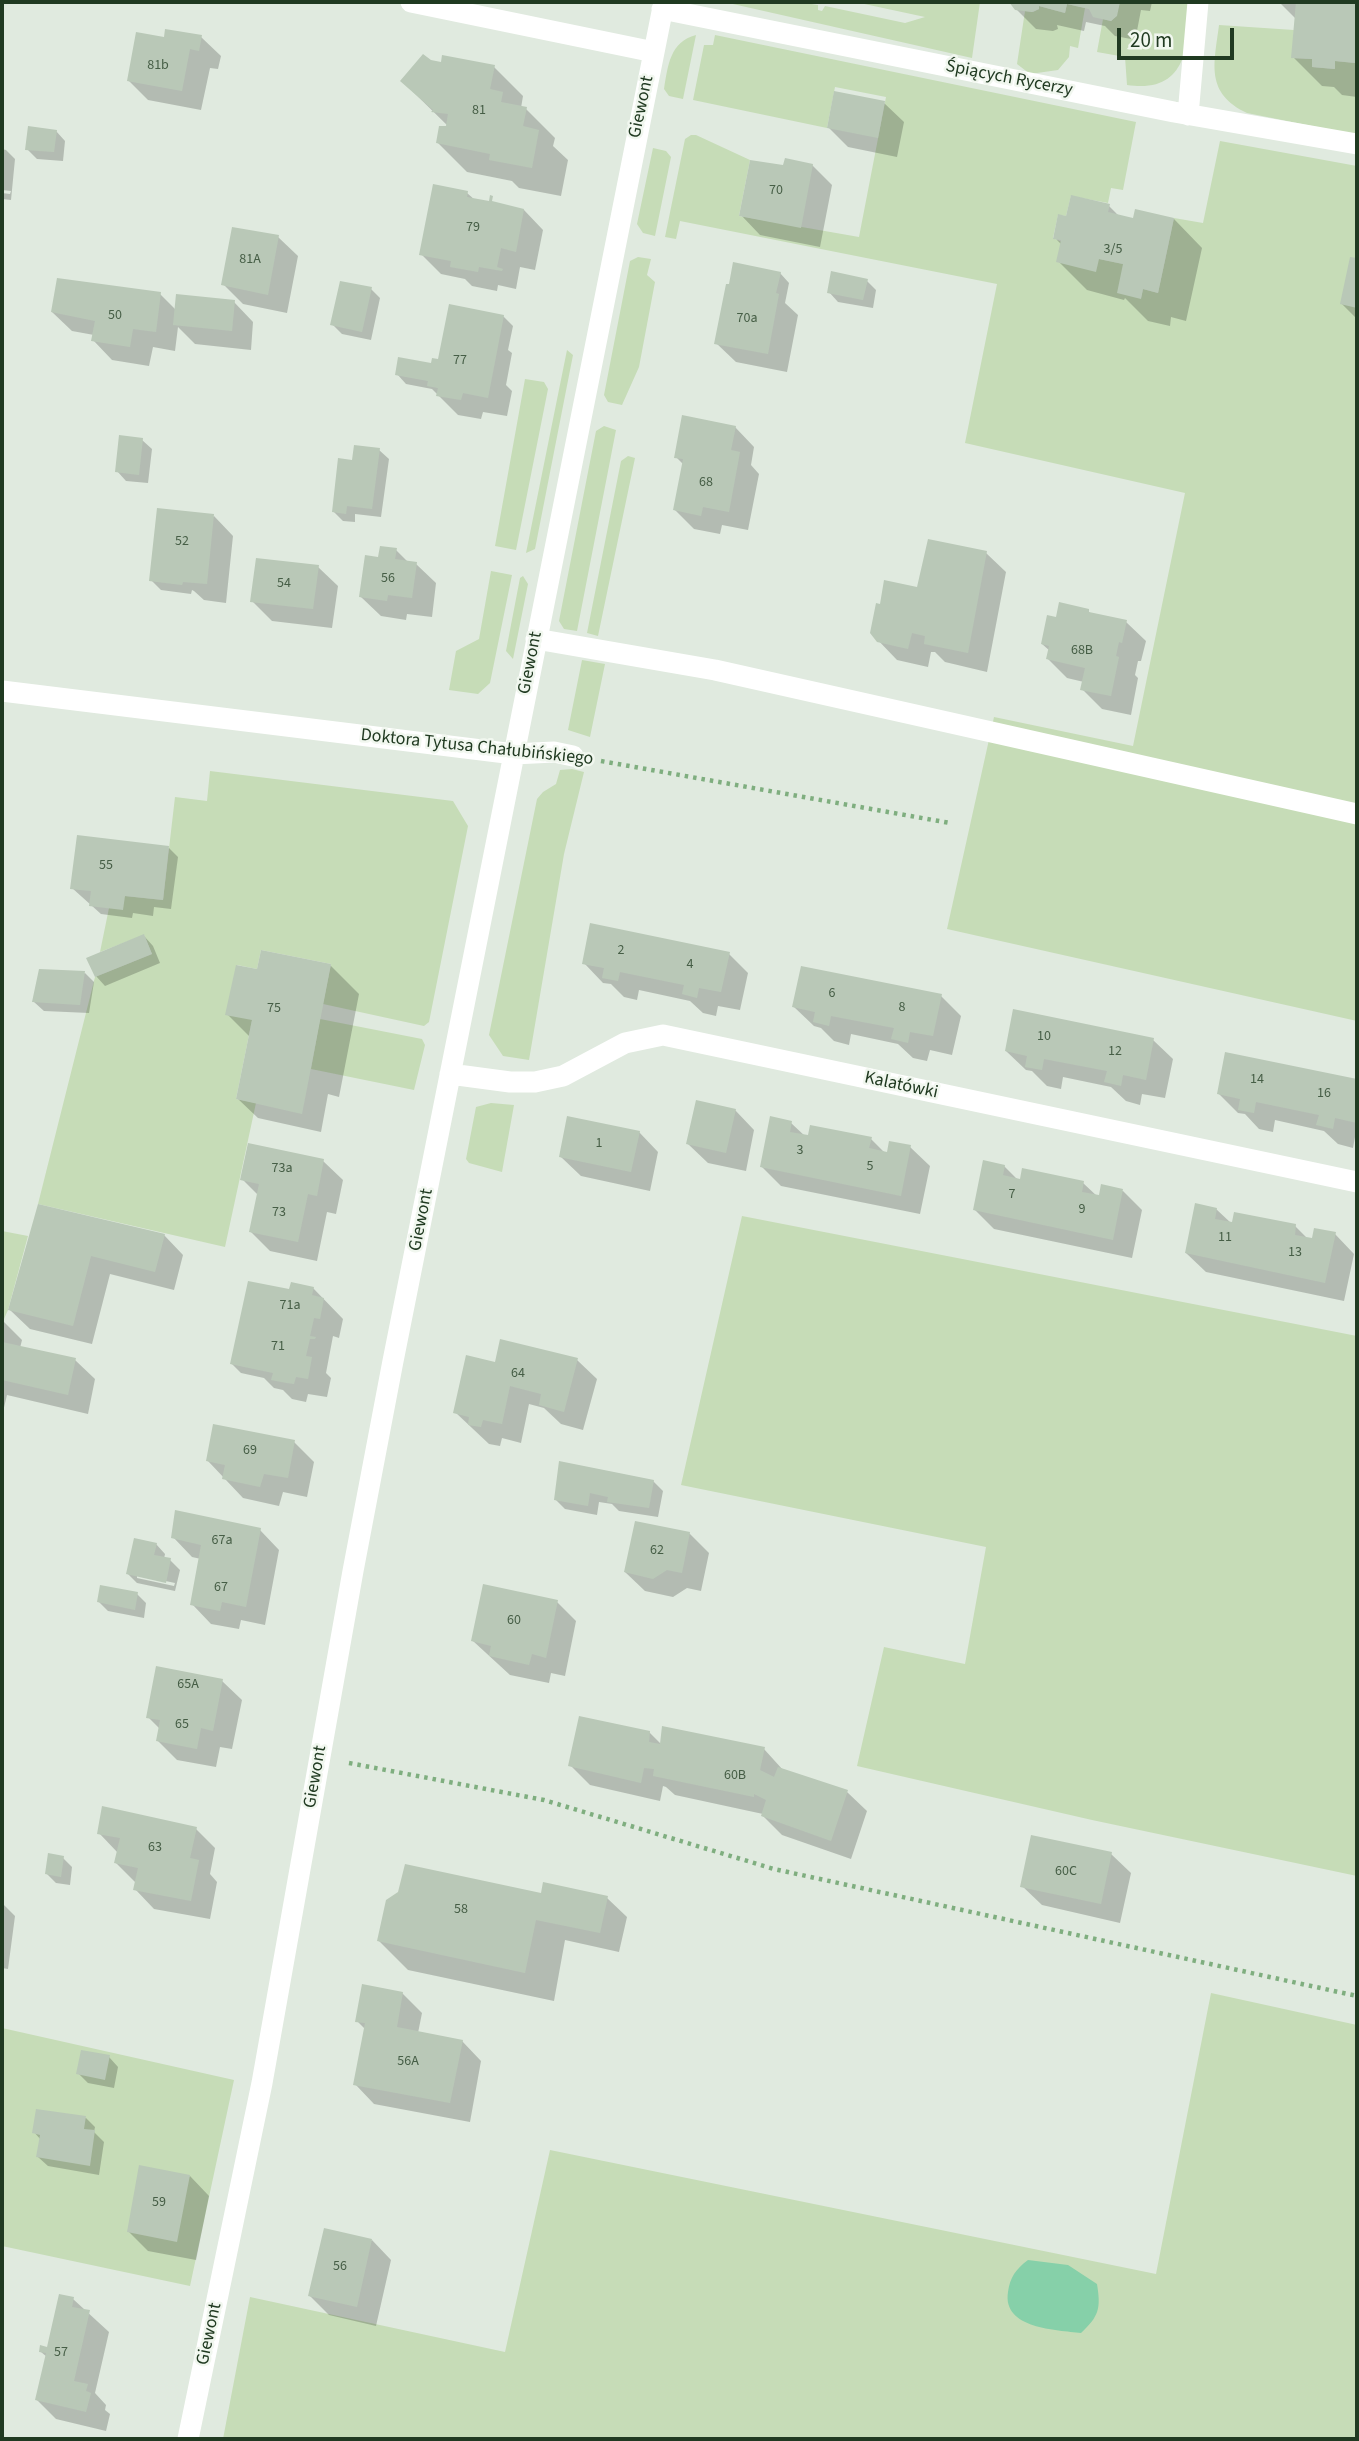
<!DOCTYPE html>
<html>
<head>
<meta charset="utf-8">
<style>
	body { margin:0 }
	#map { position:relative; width:1359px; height:2441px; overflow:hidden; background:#e0eadf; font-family:"Source Sans 3",sans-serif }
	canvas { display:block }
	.frame { position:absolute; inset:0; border:4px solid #203a21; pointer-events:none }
	.scale { position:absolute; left:1117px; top:28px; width:117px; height:32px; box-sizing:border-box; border:4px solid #203a21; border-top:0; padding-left:9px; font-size:21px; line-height:24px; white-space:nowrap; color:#203a21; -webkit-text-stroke:5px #f1f7ef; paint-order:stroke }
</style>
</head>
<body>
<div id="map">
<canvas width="1359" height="2441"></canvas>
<div class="frame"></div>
<div class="scale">20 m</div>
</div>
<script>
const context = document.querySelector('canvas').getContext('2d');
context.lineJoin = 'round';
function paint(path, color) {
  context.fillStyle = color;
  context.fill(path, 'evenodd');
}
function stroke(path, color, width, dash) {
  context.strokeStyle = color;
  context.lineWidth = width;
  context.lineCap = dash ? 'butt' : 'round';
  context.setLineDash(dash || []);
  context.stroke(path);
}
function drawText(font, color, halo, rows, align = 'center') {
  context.font = font + ' "Source Sans 3",sans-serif';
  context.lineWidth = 5;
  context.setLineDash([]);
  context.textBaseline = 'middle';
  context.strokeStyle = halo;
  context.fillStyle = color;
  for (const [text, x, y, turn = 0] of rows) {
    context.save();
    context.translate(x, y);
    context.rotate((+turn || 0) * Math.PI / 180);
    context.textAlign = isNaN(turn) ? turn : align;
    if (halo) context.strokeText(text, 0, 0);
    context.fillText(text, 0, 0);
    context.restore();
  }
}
paint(new Path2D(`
	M724 2H799L818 5V10L822 11 825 6 905 23 925 17 855 2H980L972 58Z
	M1120 2H1192C1188 46 1187 94 1127 85L1125 57 1097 52 1103 19 1111 21 1116 16Z
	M1067 4 1085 8 1078 48 1070 46 1069 57 1058 70 1030 74 1017 64 1025 11 1033 12 1039 9V6L1065 13Z
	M1219 25 1294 30 1292 58 1312 59V67L1334 69 1335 61 1355 63 1357 34V135L1247 113C1205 93 1214 64 1219 25Z
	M696 35 683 99 669 96 664 89C668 65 670 42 696 35Z
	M715 35 1136 122 1123 190 1111 188 1108 203 1071 196 1066 216 1058 215 1053 238 1099 259 1123 264 1141 298 1143 289 1158 293 1174 218 1203 223 1220 141 1357 166V1021L947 929 994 717 1133 746 1185 493 965 443 997 284 680 221 676 239 665 237 685 139 691 135H696L750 160 739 216 859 237 886 97 835 87 827 128 693 100 704 45H713Z
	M653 148 666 151 671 157 655 236 643 233 637 224Z
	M638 257 651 259 647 275 655 282 639 367 622 405 608 402 604 395 630 261Z
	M567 350 573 355 535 549 526 553Z
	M525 379 544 382 548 389 516 550 495 546Z
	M604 426 616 430 577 631 564 629 559 621 596 431Z
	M628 456 635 458 598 636 587 633 621 461Z
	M491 571 512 575 490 683 478 694 449 690 456 651 479 639Z
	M523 576 528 584 513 659 506 651 520 578Z
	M582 660 605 664 590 737 568 730Z
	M572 769 584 772 564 854 529 1060 503 1056 489 1035 537 799 543 792 556 784 560 770Z
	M210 771 453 801 468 826 429 1022 424 1026 323 1004 331 964 261 950 257 969 237 965 252 1020 236 1099 256 1103 225 1247 38 1204 95 977 152 954 144 935 100 952 109 908 125 896 163 900 175 797 207 801Z
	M320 1019 422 1039 425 1045 414 1090 311 1069Z
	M491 1103 514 1105 502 1172 469 1163 466 1159 476 1107Z
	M742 1216 1357 1336V1876L1092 1820 857 1766 884 1647 965 1664 986 1547 681 1485Z
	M2 1231 28 1236 8 1310 4 1319 2 1318Z
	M1211 1993 1357 2025V2439H223L250 2297 505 2352 550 2150 1156 2274Z
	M2 2028 234 2080 190 2286 2 2246Z`), '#c6dcb7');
paint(new Path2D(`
	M1028 2260 1068 2265 1097 2284C1101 2309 1099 2316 1081 2333 1057 2330 1002 2329 1008 2292 1010 2277 1016 2269 1028 2260Z`), '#86d0a9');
paint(new Path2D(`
	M1012 2H1152L1150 11 1141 10 1136 36 1131 39 1115 36 1105 26 1086 22 1084 31 1057 25 1058 29 1053 31 1036 29 1016 9Z
	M1279 2H1357V97L1342 95 1334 87 1322 86 1293 57 1296 19Z
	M201 37 221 56 218 69 210 68 201 110 148 100 128 80 165 39Z
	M430 62 494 67 523 96 521 108 526 109 555 138 553 146 568 160 561 196 519 188 512 181 467 172 438 143 450 128 402 81Z
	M884 103 904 122 897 157 848 147 829 128Z
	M56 131 65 141 63 161 37 159 27 149Z
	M2 149 6 150 15 159 11 200 2 199V193L10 194 11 191 2 190Z
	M812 165 832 185 820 247 760 235 741 215Z
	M467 193 475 200 524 210 543 230 535 270 520 267 516 289 498 285 497 291 472 286 465 279 441 274 421 254Z
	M1109 206 1120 217 1134 220 1174 219 1202 248 1186 321 1171 317 1170 326 1148 321 1125 298 1124 300 1087 290 1058 261 1062 245 1055 238 1068 218Z
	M278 237 298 256 287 313 243 304 223 284Z
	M1351 259 1357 260V319L1342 304Z
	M780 273 789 283 785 303 798 315 787 372 736 362 716 343Z
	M867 281 876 290 873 308 838 302 829 292Z
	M371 289 380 298 371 340 342 334 332 324Z
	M160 294 177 311 234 302 253 322 251 350 195 344 178 327 175 351 153 347 149 366 112 360 93 340 94 335 72 331 52 312Z
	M503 316 513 326 508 350 512 353 506 385 512 391 507 416 483 412 481 419 458 415 432 389 406 384 397 374 433 365Z
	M735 427 754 447 751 465 759 474 748 530 722 525 720 534 694 529 674 509 683 464 676 457Z
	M142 440 152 449 148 483 126 481 117 471Z
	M379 450 389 459 381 517 355 514V522L343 521 333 511 354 462Z
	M214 516 233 536 226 603 204 600 194 591 192 590 191 594 161 590 151 580Z
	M396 550 409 563 416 564 436 583 432 617 407 614 406 620 381 616 361 597Z
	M986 553 1006 572 987 672 945 662 935 652H931L928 667 897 660 873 635 919 589Z
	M318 567 338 586 332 628 272 621 252 601Z
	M1088 611 1092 615 1126 622 1146 641 1141 661H1138L1135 675 1138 678 1131 715 1102 709 1082 689 1084 682 1067 678 1048 659 1050 651 1042 644 1057 619Z
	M169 848 178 857 171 909 154 907 153 916 133 913 132 918 101 914 72 888Z
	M144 936 153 946 160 963 105 986 96 976Z
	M729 954 748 973 740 1010 718 1006 716 1016 703 1013 690 1001 639 990 637 1000 624 997 611 984 603 983 584 963Z
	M330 965 359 994 339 1097 328 1094 321 1132 258 1118 238 1099 250 1037 227 1014 259 971Z
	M85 973 94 982 89 1013 44 1011 34 1002Z
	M941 996 961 1016 952 1055 930 1050 927 1061 913 1058 898 1044 851 1034 849 1045 834 1041 821 1028 814 1026 794 1007Z
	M1153 1040 1173 1059 1165 1098 1142 1094 1140 1105 1126 1101 1111 1087 1063 1077 1061 1089 1047 1086 1032 1071 1026 1070 1006 1051Z
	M1227 1054 1357 1081V1137H1355L1353 1148 1338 1144 1324 1131 1275 1120 1273 1132 1259 1129 1245 1114 1238 1113 1219 1094Z
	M735 1110 754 1130 746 1171 708 1163 688 1144Z
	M791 1123 806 1137 871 1139 885 1153 910 1147 930 1166 920 1214 781 1186 762 1167Z
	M639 1132 658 1152 650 1191 581 1176 561 1157Z
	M323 1161 343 1180 336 1214 327 1212 317 1261 270 1251 251 1232 259 1196 242 1179Z
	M1004 1166 1018 1180 1083 1183 1098 1197 1123 1191 1142 1210 1132 1258 994 1229 975 1210Z
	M39 1206 164 1235 183 1255 174 1290 110 1274 92 1344 30 1329 10 1310Z
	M1216 1209 1231 1223 1295 1226 1309 1240 1335 1234 1354 1254 1344 1301 1206 1272 1186 1253Z
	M313 1288 343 1319 339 1338 333 1336 326 1373 331 1378 327 1397 308 1394 306 1402 292 1399 283 1390 274 1388 264 1378 241 1373 232 1364 290 1291Z
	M2 1320 22 1340 20 1348 75 1360 95 1379 88 1414 7 1395 2 1416Z
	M577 1360 597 1379 583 1430 561 1424 544 1408 529 1404 521 1443 502 1438 500 1446 489 1444 455 1412 496 1364Z
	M294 1442 314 1462 307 1497 283 1492 279 1506 243 1498 208 1461Z
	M561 1463 653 1481 663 1491 658 1517 619 1511 612 1504 599 1502 597 1515 565 1509 556 1500Z
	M260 1530 279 1550 265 1625 241 1620 239 1629 211 1624 192 1604 201 1559 192 1557 173 1537Z
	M689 1533 709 1553 701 1591 687 1588 673 1597 645 1591 625 1572Z
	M156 1544 165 1554 164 1559 170 1560 180 1570 175 1591 137 1583 128 1574ZM137 1575 175 1583 174 1586 137 1578Z
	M137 1594 146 1603 144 1618 108 1611 99 1602Z
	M557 1602 576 1621 565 1676 551 1673 549 1683 510 1675 473 1641Z
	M222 1681 242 1700 232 1749 220 1747 216 1767 177 1760 158 1741 160 1729 148 1717Z
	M649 1732 661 1744 764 1749 783 1770 847 1792 867 1811 851 1859 782 1835 763 1816V1814L675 1795 666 1787 663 1786 660 1801 590 1785 570 1765Z
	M196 1829 215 1848 210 1874 217 1882 210 1919 154 1909 135 1889 136 1883 116 1863 118 1853 99 1833Z
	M1111 1854 1131 1873 1120 1923 1042 1905 1022 1886Z
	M63 1858 72 1867 70 1885 56 1883 47 1874Z
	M540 1895 607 1898 627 1917 619 1952 565 1940 554 2001 408 1970 379 1941Z
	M2 1903 15 1916 8 1969 2 1968Z
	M402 1993 422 2013 418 2033 462 2041 481 2061 470 2122 374 2104 355 2084 365 2029 357 2021Z
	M109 2057 118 2067 114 2088 88 2083 78 2073Z
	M86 2118 95 2127 94 2132 104 2142 99 2175 48 2166 38 2157 41 2140 34 2132Z
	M190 2176 209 2196 196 2260 148 2251 129 2232Z
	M372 2240 391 2260 376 2326 329 2315 310 2296Z
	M73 2299 109 2332 95 2393 106 2405 105 2410 110 2414 106 2431 56 2419 37 2400 47 2357 41 2352 49 2349Z`), '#0003');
paint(new Path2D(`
	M1009 2H1120L1117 16 1111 21 1093 17 1089 9 1067 4 1065 13 1039 6V9L1032 12 1015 10Z
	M1296 2H1357L1355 63 1335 61V69L1312 67V59L1291 58Z
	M165 29 202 35 199 51 190 49 182 91 127 81 136 32 164 37Z
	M423 54 431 60 441 62 442 55 495 65 490 89 503 92 501 102 527 107 523 126 539 130 532 168 489 160 490 154 436 143 439 126H446L448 114 431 112 433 110 400 81Z
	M834 91 885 101 878 138 827 128Z
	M28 126 57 130 54 152 25 150Z
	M785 158 813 164 801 228 739 216 750 160 783 165Z
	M433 184 468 191 467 197 489 201 490 195 493 196 492 201 524 209 516 252 501 248 497 267 503 269 502 271 479 267 478 272 450 267 451 261 419 255Z
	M1071 195 1110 204 1108 212 1133 218 1135 209 1174 218 1158 293 1143 289 1141 299 1117 293 1123 264 1099 259 1096 272 1056 262 1061 240 1053 239 1058 214 1066 216Z
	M232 227 279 235 268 295 221 285Z
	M1350 257 1357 258V308L1340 304Z
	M733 262 781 272 776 293 779 294 768 354 714 344 726 284H729Z
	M831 271 868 279 863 300 827 293Z
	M57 278 161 292 156 332 133 329 130 347 91 341 95 321 51 312Z
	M340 281 372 287 362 332 330 325Z
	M176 294 235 300 232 331 173 325Z
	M449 304 504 315 488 398 463 393 461 400 436 396 438 388 427 386 428 381 395 375 398 357 431 363 432 358 438 359Z
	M682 415 736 426 731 450 740 452 729 512 703 507 701 516 673 510 683 459 674 458Z
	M119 435 143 438 139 475 115 472Z
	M354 445 380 448 372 509 347 506 346 514 332 512 338 458 352 460Z
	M157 508 214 514 207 584 183 582 182 585 149 581Z
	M928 539 987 551 968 653 924 644 925 636 912 633 908 649 877 642 870 633 876 603 880 604 884 580 917 587Z
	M380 546 397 548 395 559 417 562 412 598 388 595 387 601 359 597 365 555 378 557Z
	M256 558 319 565 313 609 250 602Z
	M1059 602 1089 609V612L1127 620 1122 643 1119 642 1116 656 1119 657 1111 696 1080 690 1085 668 1046 659 1049 646 1041 644 1047 615 1056 617Z
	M77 835 169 846 163 900 125 896 123 910 89 906 91 891 70 889Z
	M590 923 730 952 721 992 699 988 697 998 682 994 684 985 620 972 618 981 602 978 604 968 582 964Z
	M144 934 152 954 95 977 86 958Z
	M261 950 331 964 302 1114 236 1099 252 1020 225 1015 236 965 257 969Z
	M801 966 942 994 933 1036 910 1032 908 1043 891 1039 894 1028 831 1016 829 1026 813 1022 815 1012 792 1007Z
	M39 969 85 971 80 1005 32 1002Z
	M1013 1009 1154 1038 1146 1080 1123 1075 1121 1086 1104 1082 1107 1071 1044 1059 1042 1070 1025 1067 1027 1056 1005 1051Z
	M1225 1052 1357 1079V1123L1335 1118 1333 1129 1316 1125 1319 1115 1256 1102 1254 1113 1238 1110 1240 1099 1217 1094Z
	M696 1100 736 1109 726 1153 686 1144Z
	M567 1116 640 1131 631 1172 559 1157Z
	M770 1116 792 1121 790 1132 808 1135 810 1125 872 1137 869 1148 887 1152 889 1141 911 1145 901 1196 760 1167Z
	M248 1143 324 1159 317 1196 308 1194 298 1242 249 1232 259 1184 240 1180Z
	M983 1160 1005 1165 1003 1175 1020 1179 1022 1168 1084 1181 1082 1192 1099 1195 1101 1184 1123 1189 1113 1240 973 1210Z
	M1195 1203 1217 1208 1215 1219 1232 1222 1234 1212 1296 1224 1295 1235 1312 1238 1314 1228 1336 1232 1325 1283 1185 1253Z
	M38 1204 165 1234 155 1272 91 1256 73 1326 8 1310Z
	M248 1281 289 1289 291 1282 314 1287 312 1295 324 1298 320 1319 314 1318 310 1336 316 1337 315 1339H310L306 1356 312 1357 308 1379 296 1377 294 1384 287 1383 271 1380 273 1373 230 1364Z
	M500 1339 578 1358 564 1412 539 1405 541 1394 510 1386 502 1424 483 1420 481 1427 468 1425 469 1417 453 1413 466 1355 495 1362Z
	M2 1342 76 1358 68 1395 2 1380Z
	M213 1424 295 1440 288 1478 264 1474 260 1487 222 1479 225 1465 206 1461Z
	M559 1461 654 1480 649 1508 607 1502 608 1497 590 1493 588 1506 554 1500Z
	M175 1510 261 1528 246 1607 222 1602 220 1611 190 1605 201 1545 171 1538Z
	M635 1521 690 1532 682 1573 667 1570 653 1579 624 1572Z
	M134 1538 157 1543 154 1555 171 1558 166 1583 126 1574Z
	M483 1584 558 1600 546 1658 532 1654 529 1665 489 1656 491 1646 471 1641Z
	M100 1585 138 1592 135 1610 97 1602Z
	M156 1666 223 1679 213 1731 201 1728 197 1749 156 1741 160 1720 146 1718Z
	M579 1716 650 1731 649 1742 660 1744 662 1726 765 1747 760 1770 774 1777 778 1767 848 1790 831 1841 761 1816 766 1800 754 1794V1797L653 1776 654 1769 644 1768 641 1783 568 1766Z
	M102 1806 197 1827 190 1858 199 1860 191 1901 133 1890 138 1868 114 1863 120 1838 97 1834Z
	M1031 1835 1112 1852 1101 1904 1020 1887Z
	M48 1853 64 1856 61 1877 45 1874Z
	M405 1864 541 1893 543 1882 608 1896 600 1933 536 1920 525 1973 377 1941 386 1900 398 1892Z
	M362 1984 403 1992 397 2027 463 2040 450 2103 353 2085 365 2023 355 2022Z
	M81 2050 110 2055 105 2080 76 2074Z
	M36 2109 86 2116 84 2129 95 2130 90 2166 36 2157 40 2135 32 2133Z
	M139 2165 190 2175 177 2242 127 2232Z
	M324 2228 372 2239 357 2307 308 2296Z
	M59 2294 74 2297 72 2307 90 2310 74 2381 88 2384 86 2391 91 2393 86 2412 35 2400 46 2353 39 2352 40 2345 47 2347Z`), '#b9c8b7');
stroke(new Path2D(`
	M601 761 950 823
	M349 1763 544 1800 774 1869 1357 1996`), '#7fae7f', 4.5, [3.5, 5]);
stroke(new Path2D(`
	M411 2 654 52
	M662 9 1174 112 1357 144
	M1188 115 1198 2
	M536 639 715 670 1357 814
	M2 691 514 754 554 752 573 756
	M450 1074 510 1082H535L563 1076 625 1043 663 1035 1357 1182
	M188 2439 262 2083 353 1571 393 1361 664 2`), '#fff', 21);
drawText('14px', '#465e46', null, [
	["81b",158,66],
	["81",479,111],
	["70",776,191],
	["79",473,228],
	["3/5",1113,250],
	["81A",250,260],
	["50",115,316],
	["70a",747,319],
	["77",460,361],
	["68",706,483],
	["52",182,542],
	["56",388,579],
	["54",284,584],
	["68B",1082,651],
	["55",106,866],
	["2",621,951],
	["4",690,965],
	["6",832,994],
	["8",902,1008],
	["75",274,1009],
	["10",1044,1037],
	["12",1115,1052],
	["14",1257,1080],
	["16",1324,1094],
	["1",599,1144],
	["3",800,1151],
	["5",870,1167],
	["73a",282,1169],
	["7",1012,1195],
	["9",1082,1210],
	["73",279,1213],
	["11",1225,1238],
	["13",1295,1253],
	["71a",290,1306],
	["71",278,1347],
	["64",518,1374],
	["69",250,1451],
	["67a",222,1541],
	["62",657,1551],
	["67",221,1588],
	["60",514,1621],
	["65A",188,1685],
	["65",182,1725],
	["60B",735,1776],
	["63",155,1848],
	["60C",1066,1872],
	["58",461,1910],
	["56A",408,2062],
	["59",159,2203],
	["56",340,2267],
	["57",61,2353]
]);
drawText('18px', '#203a21', '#f1f7ef', [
	["Śpiących Rycerzy",1009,79,11],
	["Giewont",642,107,-78],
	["Giewont",531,663,-79],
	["Doktora Tytusa Chałubińskiego",477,748,6],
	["Kalatówki",901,1086,12],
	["Giewont",422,1220,-79],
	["Giewont",316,1777,-80],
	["Giewont",210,2334,-78]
]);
</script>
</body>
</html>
